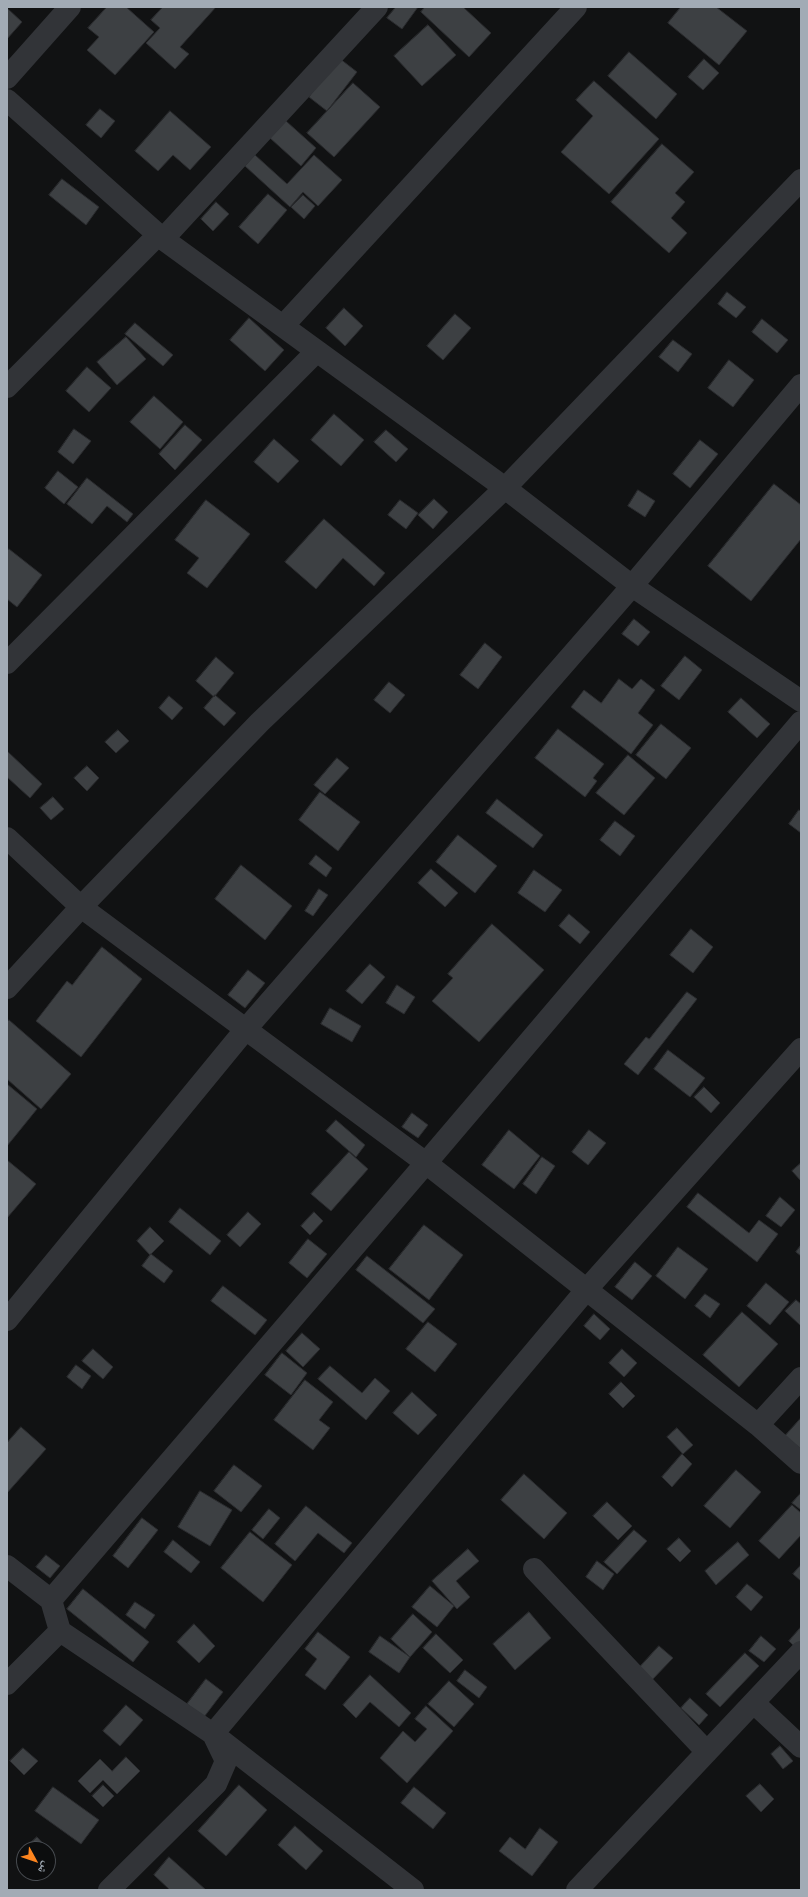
<!DOCTYPE html>
<html>
<head>
<meta charset="utf-8">
<style>
	body { margin:0 }
	#map { position:relative; width:808px; height:1897px; overflow:hidden; background:#111213; font-family:"Titillium Web","Noto Naskh Arabic",sans-serif }
	canvas { display:block }
	.frame { position:absolute; inset:0; border:8px solid #a2abb5; pointer-events:none }
	.north { position:absolute; left:16px; top:1841px; width:40px; height:40px; box-sizing:border-box; background:#0c0d0e; border:1px solid #484c51; border-radius:50%; rotate:130deg; font-size:11px; font-weight:700; line-height:16px; text-align:center; color:#a2abb5 }
	.north::after { content:''; display:block; margin:auto; width:14px; height:18px; background:#fd851f; clip-path:polygon(50% 0,100% 100%,50% 72%,0 100%) }
</style>
</head>
<body>
<div id="map">
<canvas width="808" height="1897"></canvas>
<div class="frame"></div>
<div class="north">ش</div>
</div>
<script>
const context = document.querySelector('canvas').getContext('2d');
context.lineJoin = 'round';
function paint(path, color) {
  context.fillStyle = color;
  context.fill(path, 'evenodd');
}
function stroke(path, color, width, dash) {
  context.strokeStyle = color;
  context.lineWidth = width;
  context.lineCap = dash ? 'butt' : 'round';
  context.setLineDash(dash || []);
  context.stroke(path);
}
const building = new Path2D(`
	M107 7H126L154 32 115 75 87 50 99 37 88 28Z
	M163 7H216L180 47 189 54 175 69 146 43 160 28 151 20Z
	M396 7H418L402 29 387 18Z
	M425 7H463L491 33 469 57 421 12Z
	M681 7H716L747 31 719 65 668 23Z
	M7 8 22 22 7 39Z
	M428 25 456 55 422 86 394 56Z
	M629 52 677 94 656 119 608 76Z
	M339 58 357 72 327 111 309 97Z
	M704 59 719 73 703 90 688 77Z
	M594 81 659 139 609 194 561 152 593 116 576 100Z
	M353 83 380 107 334 157 307 133Z
	M100 109 115 121 101 138 86 125Z
	M170 111 211 147 190 170 173 155 158 171 135 151Z
	M286 121 316 148 301 166 270 138Z
	M662 144 694 172 675 193 685 202 671 218 687 233 669 253 611 202Z
	M255 155 287 184 314 155 342 180 318 206 303 192 290 207 245 166Z
	M62 179 99 207 86 225 49 195Z
	M268 194 287 210 258 244 239 227Z
	M303 195 315 206 304 219 291 207Z
	M216 202 229 214 213 231 201 219Z
	M727 292 746 307 736 318 718 304Z
	M344 308 363 326 345 346 326 328Z
	M455 314 471 328 443 360 427 346Z
	M249 318 284 350 265 371 230 340Z
	M762 319 788 340 777 353 752 332Z
	M135 323 173 355 163 366 125 334Z
	M126 337 146 359 117 385 97 362Z
	M673 340 692 354 678 372 659 357Z
	M729 360 754 380 733 407 708 388Z
	M87 367 111 388 89 412 66 391Z
	M154 396 183 422 160 449 130 422Z
	M334 414 364 440 341 466 311 440Z
	M185 425 202 440 175 470 159 454Z
	M74 429 91 441 73 464 58 452Z
	M386 430 408 449 396 462 374 442Z
	M274 439 299 461 278 483 254 462Z
	M700 440 718 454 690 488 673 474Z
	M58 471 78 487 64 504 45 488Z
	M87 478 133 514 127 522 107 506 92 524 67 504Z
	M774 484 801 505V539L751 601 708 566Z
	M638 490 655 501 645 517 628 506Z
	M434 499 448 512 433 529 418 515Z
	M206 500 250 534 207 588 187 573 199 558 175 540Z
	M400 500 418 513 406 529 388 515Z
	M324 519 385 573 374 586 343 558 316 589 285 562Z
	M9 549 42 575 17 607 7 599V551Z
	M634 619 650 632 638 646 622 634Z
	M485 643 502 657 478 689 460 675Z
	M685 656 702 670 679 700 661 686Z
	M216 657 234 673 214 697 196 681Z
	M619 679 632 689 641 679 655 690 638 713 653 725 631 754 571 707 584 690 601 703Z
	M389 682 405 695 390 713 374 700Z
	M215 695 236 713 224 726 204 708Z
	M169 696 183 708 172 720 159 708Z
	M741 698 770 724 757 738 728 712Z
	M661 724 691 748 666 779 636 755Z
	M558 729 604 764 593 778 597 781 585 797 535 758Z
	M118 730 129 741 116 753 105 742Z
	M7 751 42 784 30 798 7 777Z
	M628 755 655 778 624 815 596 793Z
	M337 758 349 768 325 794 314 785Z
	M87 766 99 778 87 791 74 778Z
	M320 792 360 822 338 851 299 820Z
	M53 797 64 809 51 820 40 808Z
	M497 799 543 835 533 848 486 813Z
	M799 810 801 812V833L789 824Z
	M615 821 635 836 620 856 600 840Z
	M458 835 497 866 475 893 436 862Z
	M316 855 332 868 326 877 309 864Z
	M241 865 292 906 265 940 215 899Z
	M431 869 458 893 445 907 418 883Z
	M534 870 562 890 545 912 518 893Z
	M319 889 328 895 313 916 305 911Z
	M569 914 590 932 580 944 559 926Z
	M492 924 544 970 479 1042 432 1001 453 978 448 974Z
	M691 929 713 947 693 973 670 955Z
	M102 947 142 979 81 1057 36 1021 67 981 72 985Z
	M370 964 385 977 362 1004 346 991Z
	M248 970 265 983 245 1008 228 995Z
	M397 985 415 997 404 1014 386 1003Z
	M687 992 697 999 638 1075 624 1064 646 1037 649 1039Z
	M330 1008 361 1026 352 1042 321 1024Z
	M9 1020 71 1074 41 1109 7 1079V1022Z
	M668 1050 705 1078 690 1097 654 1069Z
	M7 1084 37 1109 7 1146Z
	M704 1087 720 1103 711 1113 694 1097Z
	M412 1113 428 1125 418 1138 402 1127Z
	M336 1120 365 1145 356 1157 326 1131Z
	M509 1130 540 1156 514 1189 482 1165Z
	M589 1130 606 1143 588 1165 572 1152Z
	M349 1152 368 1169 331 1211 311 1194Z
	M542 1157 555 1166 536 1194 523 1184Z
	M7 1160 36 1184 7 1218Z
	M801 1163V1181L792 1171Z
	M698 1193 749 1233 759 1220 778 1234 757 1262 687 1207Z
	M780 1197 795 1210 781 1227 766 1216Z
	M180 1208 221 1241 210 1255 169 1222Z
	M248 1212 261 1224 240 1247 227 1235Z
	M314 1212 323 1221 310 1235 301 1226Z
	M424 1225 463 1255 429 1300 389 1269Z
	M150 1227 164 1241 150 1255 137 1241Z
	M308 1239 327 1254 307 1278 289 1263Z
	M801 1245V1256L796 1252Z
	M678 1247 708 1269 685 1299 656 1276Z
	M151 1254 173 1271 164 1283 142 1266Z
	M367 1256 435 1309 423 1323 356 1270Z
	M635 1262 652 1276 632 1300 615 1287Z
	M766 1283 789 1302 770 1325 747 1306Z
	M223 1286 267 1320 255 1335 211 1301Z
	M705 1294 720 1304 710 1318 695 1306Z
	M796 1300 801 1304V1326L785 1311Z
	M742 1312 778 1344 739 1387 703 1355Z
	M594 1314 610 1329 600 1340 584 1326Z
	M428 1322 457 1344 435 1372 406 1349Z
	M302 1333 320 1349 303 1367 286 1351Z
	M93 1349 113 1367 103 1379 82 1361Z
	M622 1349 637 1363 624 1377 609 1363Z
	M282 1353 307 1373 291 1395 265 1375Z
	M76 1365 91 1376 82 1389 67 1377Z
	M330 1366 362 1393 375 1378 390 1391 366 1420 318 1379Z
	M305 1380 333 1402 319 1420 330 1428 313 1450 274 1420Z
	M621 1382 635 1396 623 1408 609 1394Z
	M412 1392 437 1415 418 1435 393 1413Z
	M801 1418V1449L785 1436Z
	M21 1427 46 1449 7 1493V1443Z
	M677 1428 693 1445 683 1454 667 1437Z
	M682 1454 692 1464 672 1487 662 1477Z
	M234 1465 262 1486 241 1512 214 1491Z
	M736 1470 761 1492 730 1528 704 1506Z
	M524 1474 567 1513 544 1539 501 1500Z
	M200 1491 232 1510 210 1546 178 1527Z
	M801 1493V1510L792 1503Z
	M607 1502 632 1526 618 1540 593 1516Z
	M792 1505 801 1513V1535L779 1559 759 1541Z
	M306 1506 352 1543 344 1553 318 1533 295 1561 275 1544Z
	M269 1509 280 1518 263 1539 252 1530Z
	M142 1518 158 1530 128 1568 113 1556Z
	M634 1530 647 1541 617 1574 604 1562Z
	M250 1532 292 1565 263 1602 221 1568Z
	M679 1538 691 1551 680 1562 667 1549Z
	M173 1540 200 1562 191 1573 164 1552Z
	M738 1542 749 1555 716 1585 705 1571Z
	M468 1549 479 1561 456 1581 470 1597 457 1609 432 1581Z
	M46 1555 60 1566 50 1578 36 1567Z
	M597 1561 614 1574 603 1590 586 1577Z
	M801 1565V1581L793 1574Z
	M747 1584 763 1597 751 1611 736 1597Z
	M430 1586 454 1606 437 1627 412 1607Z
	M83 1589 149 1642 133 1662 67 1609Z
	M135 1602 155 1615 145 1629 126 1615Z
	M529 1612 551 1638 515 1670 493 1644Z
	M413 1614 432 1632 410 1657 391 1639Z
	M194 1624 215 1646 199 1663 177 1642Z
	M801 1627V1647L798 1650 789 1641Z
	M318 1632 350 1657 325 1690 305 1675 317 1659 305 1649Z
	M436 1634 463 1660 450 1673 423 1648Z
	M380 1636 410 1657 399 1673 369 1652Z
	M761 1636 776 1649 764 1662 749 1651Z
	M659 1646 673 1658 651 1681 638 1669Z
	M745 1653 759 1666 720 1707 706 1694Z
	M465 1670 487 1687 479 1698 457 1681Z
	M370 1675 411 1713 399 1727 370 1702 356 1718 343 1705Z
	M206 1679 223 1692 204 1717 187 1704Z
	M449 1681 474 1704 454 1727 428 1704Z
	M690 1698 708 1715 699 1725 681 1708Z
	M126 1705 143 1720 120 1746 103 1731Z
	M426 1706 453 1731 407 1783 380 1758 403 1731 415 1742 427 1729 415 1719Z
	M780 1746 793 1761 783 1769 771 1754Z
	M23 1748 38 1761 24 1775 10 1761Z
	M126 1757 140 1771 117 1794 103 1780 90 1793 78 1781 100 1759 112 1771Z
	M760 1784 774 1799 761 1812 746 1796Z
	M103 1785 114 1796 103 1807 92 1796Z
	M239 1785 267 1810 226 1856 198 1831Z
	M53 1787 99 1820 81 1844 35 1811Z
	M414 1787 446 1813 433 1829 401 1803Z
	M295 1826 323 1851 306 1870 278 1845Z
	M540 1828 558 1842 532 1876 499 1851 510 1837 525 1849Z
	M37 1837 52 1853 48 1857V1849H24V1854L22 1851Z
	M169 1857 206 1890H170L154 1875Z`);
paint(building, '#3d4043');
stroke(building, '#2b2c2f', 1);
stroke(new Path2D(`
	M7 78 70 7
	M7 100 163 239 505 488 632 586 801 701
	M163 239 377 7
	M283 326 576 7
	M7 387 158 235
	M7 663 317 351
	M7 838 81 907 426 1163 758 1425 801 1463
	M7 988 81 907 260 722 505 488 801 180
	M7 1320 245 1030 632 586 801 385
	M758 1425 801 1378
	M7 1566 51 1600
	M534 1569 707 1752
	M60 1631 213 1734 413 1890
	M7 1684 60 1631 51 1600 426 1163 801 722
	M754 1703 801 1747
	M109 1890 216 1784 226 1761 213 1734 587 1289 801 1049
	M577 1890 801 1652`), '#323438', 22);
</script>
</body>
</html>
